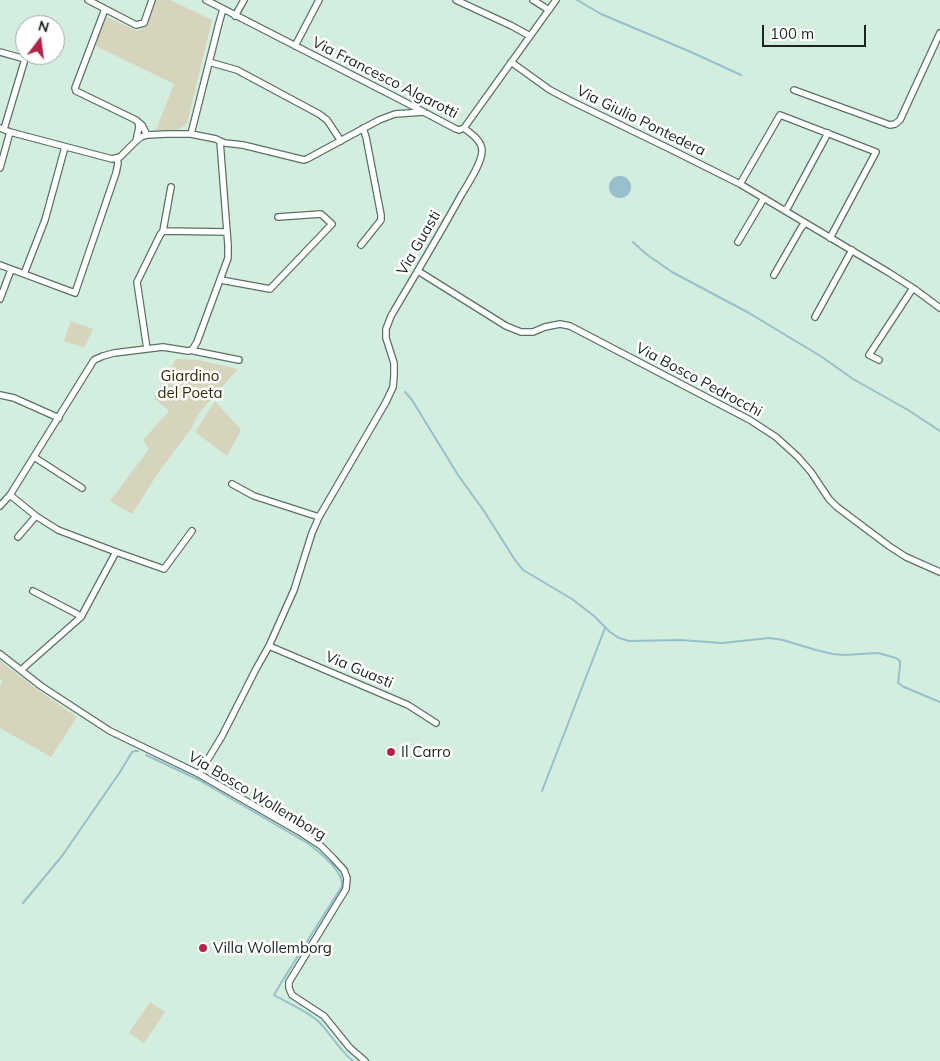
<!DOCTYPE html>
<html>
<head>
<meta charset="utf-8">
<style>
	body { margin:0 }
	#map { position:relative; width:940px; height:1061px; overflow:hidden; background:#d3edde; font-family:Mulish,sans-serif }
	canvas { display:block }
	.north { position:absolute; left:15px; top:15px; width:50px; height:50px; box-sizing:border-box; background:#fff; border:1px solid #a4a7a5; border-radius:50%; rotate:15deg; font-size:14px; font-weight:700; line-height:20px; text-align:center; color:#1b241f }
	.north::after { content:''; display:block; margin:auto; width:18px; height:22px; background:#b52448; clip-path:polygon(50% 0,100% 100%,50% 72%,0 100%) }
	.scale { position:absolute; left:762px; top:25px; width:104px; height:22px; box-sizing:border-box; border:2px solid #1b241f; border-top:0; padding-left:6px; font-size:15px; line-height:18px; white-space:nowrap; color:#1b241f; -webkit-text-stroke:4px #fff; paint-order:stroke }
</style>
</head>
<body>
<div id="map">
<canvas width="940" height="1061"></canvas>
<div class="north">N</div>
<div class="scale">100 m</div>
</div>
<script>
const context = document.querySelector('canvas').getContext('2d');
context.lineJoin = 'round';
function paint(path, color) {
  context.fillStyle = color;
  context.fill(path, 'evenodd');
}
function stroke(path, color, width, dash) {
  context.strokeStyle = color;
  context.lineWidth = width;
  context.lineCap = dash ? 'butt' : 'round';
  context.setLineDash(dash || []);
  context.stroke(path);
}
function drawText(font, color, halo, rows, align = 'center') {
  context.font = font + ' Mulish,sans-serif';
  context.lineWidth = 5;
  context.setLineDash([]);
  context.textBaseline = 'middle';
  context.strokeStyle = halo;
  context.fillStyle = color;
  for (const [text, x, y, turn = 0] of rows) {
    context.save();
    context.translate(x, y);
    context.rotate((+turn || 0) * Math.PI / 180);
    context.textAlign = isNaN(turn) ? turn : align;
    if (halo) context.strokeText(text, 0, 0);
    context.fillText(text, 0, 0);
    context.restore();
  }
}
paint(new Path2D(`
	M154 0H170L212 20 187 123C179 133 168 130 156 130L174 84 94 45 105 16 137 31C150 29 151 11 154 0Z
	M71 321 93 329 84 348 64 341Z
	M176 359 198 360 238 369 199 413 191 429 158 473 132 514 110 501 149 449 143 440 169 411 154 398Z
	M215 401 241 430 227 456 195 432Z
	M0 661 38 690 77 717 51 757 0 728V686L3 681 0 679Z
	M150 1002 165 1012 144 1043 129 1033Z`), '#d6d4bd');
paint(new Path2D(`
	M609 187a11 11 0 1 1 22 0a11 11 0 1 1-22 0Z`), '#98bfcc');
stroke(new Path2D(`
	M577 0 601 14 691 52 741 75
	M633 242 646 254 672 272 749 313 822 357 853 379 908 410 940 431
	M405 392 412 400 458 475 484 511 515 560 523 570 572 599 594 616 610 632 619 638 629 641 680 640 722 643 769 638 783 640 816 650 833 654 844 655 878 653 896 658 900 661V666L898 683 904 687 940 702
	M146 755 199 780 309 844C320 853 344 871 342 886L281 983 274 995C289 1004 306 1010 319 1022 331 1034 339 1050 353 1061
	M542 791 605 628
	M23 903 62 856 120 772 132 752 135 751H138`), '#98bfcc', 2);
const minor = new Path2D(`
	M88 0 136 25 144 23 152 0
	M206 0 401 100 456 129 459 130 464 128
	M456 0 512 26 530 36
	M533 0 549 10
	M105 9 75 88 76 91 136 120 142 125 147 135
	M235 16 244 0
	M295 46 319 0
	M0 52 25 59 4 129
	M209 62 237 70 319 114 327 120 341 141
	M511 62 550 90 573 102 672 150 740 184 888 272 913 288 940 308
	M794 90 890 125 895 124 900 120 940 33
	M0 128 10 132 112 159 120 157 136 141 141 137 147 135 167 134H191L216 139 220 141 225 143 243 145 304 160 307 159 379 120 395 114 424 112
	M464 128 556 0
	M191 134 219 23 223 9
	M136 141 139 127 138 122
	M0 168 10 132
	M740 184 780 115 876 152 830 238
	M785 210 788 207 828 133
	M163 231 171 187
	M738 242 764 198
	M361 245 381 220V215L366 137 363 128
	M0 265 75 293 116 173 118 163 117 158
	M418 271 506 326 521 332H533L545 327 560 324 570 326 750 420 776 437 798 457 811 472 829 499 837 507 889 546 906 557 940 572
	M24 274 45 220 65 147
	M774 275 801 228 805 223
	M221 280 270 289 332 224 321 214 278 217
	M0 299 11 270
	M815 317 852 250
	M147 349 137 282 160 235 163 231 227 232
	M192 350 197 342 228 258V245L220 141
	M879 360 869 355 913 288
	M0 395 14 398 59 418
	M34 457 82 488
	M232 484 254 496 319 517
	M10 495 36 516 58 530 116 552 164 569 192 531
	M0 506 10 495 94 360 103 356 114 353 163 347 188 351 192 350 194 351 239 360
	M18 537 36 516
	M33 591 77 614 81 617
	M269 646 408 705 436 723
	M0 654 41 686 90 718 110 731 199 774 298 831 321 846 333 858 344 870 347 878 346 889 289 982V988L292 995 324 1016 350 1048 365 1061
	M21 670 81 617 116 552
	M199 774 222 736 256 669 269 646 294 590 312 533 319 517 386 402 393 387 394 376V363L386 338V329L391 316C414 277 437 239 459 199 465 188 482 164 482 151 482 140 471 134 464 128`);
stroke(minor, '#5a7264', 8);
stroke(minor, '#fff', 5.5);
for (const [x, y, r, color] of [
	[391,752,5,"#b52448"],
	[203,948,5,"#b52448"]
]) {
  const dot = new Path2D();
  dot.arc(x, y, r, 0, 2 * Math.PI);
  context.fillStyle = color;
  context.fill(dot);
  stroke(dot, '#fff', 2);
}
drawText('15px', '#1b241f', '#fff', [
	["Via Francesco Algarotti",385,78,27],
	["Via Giulio Pontedera",641,121,26],
	["Via Guasti",419,243,-60],
	["Via Bosco Pedrocchi",699,380,28],
	["Via Guasti",359,670,23],
	["Via Bosco Wollemborg",257,796,31]
]);
drawText('15px', '#322c00', '#fff', [
	["Giardino",190,376],
	["del Poeta",190,393]
]);
drawText('15px', '#1b241f', '#fff', [
	["Il Carro",401,752],
	["Villa Wollemborg",213,948]
], 'left');
</script>
</body>
</html>
